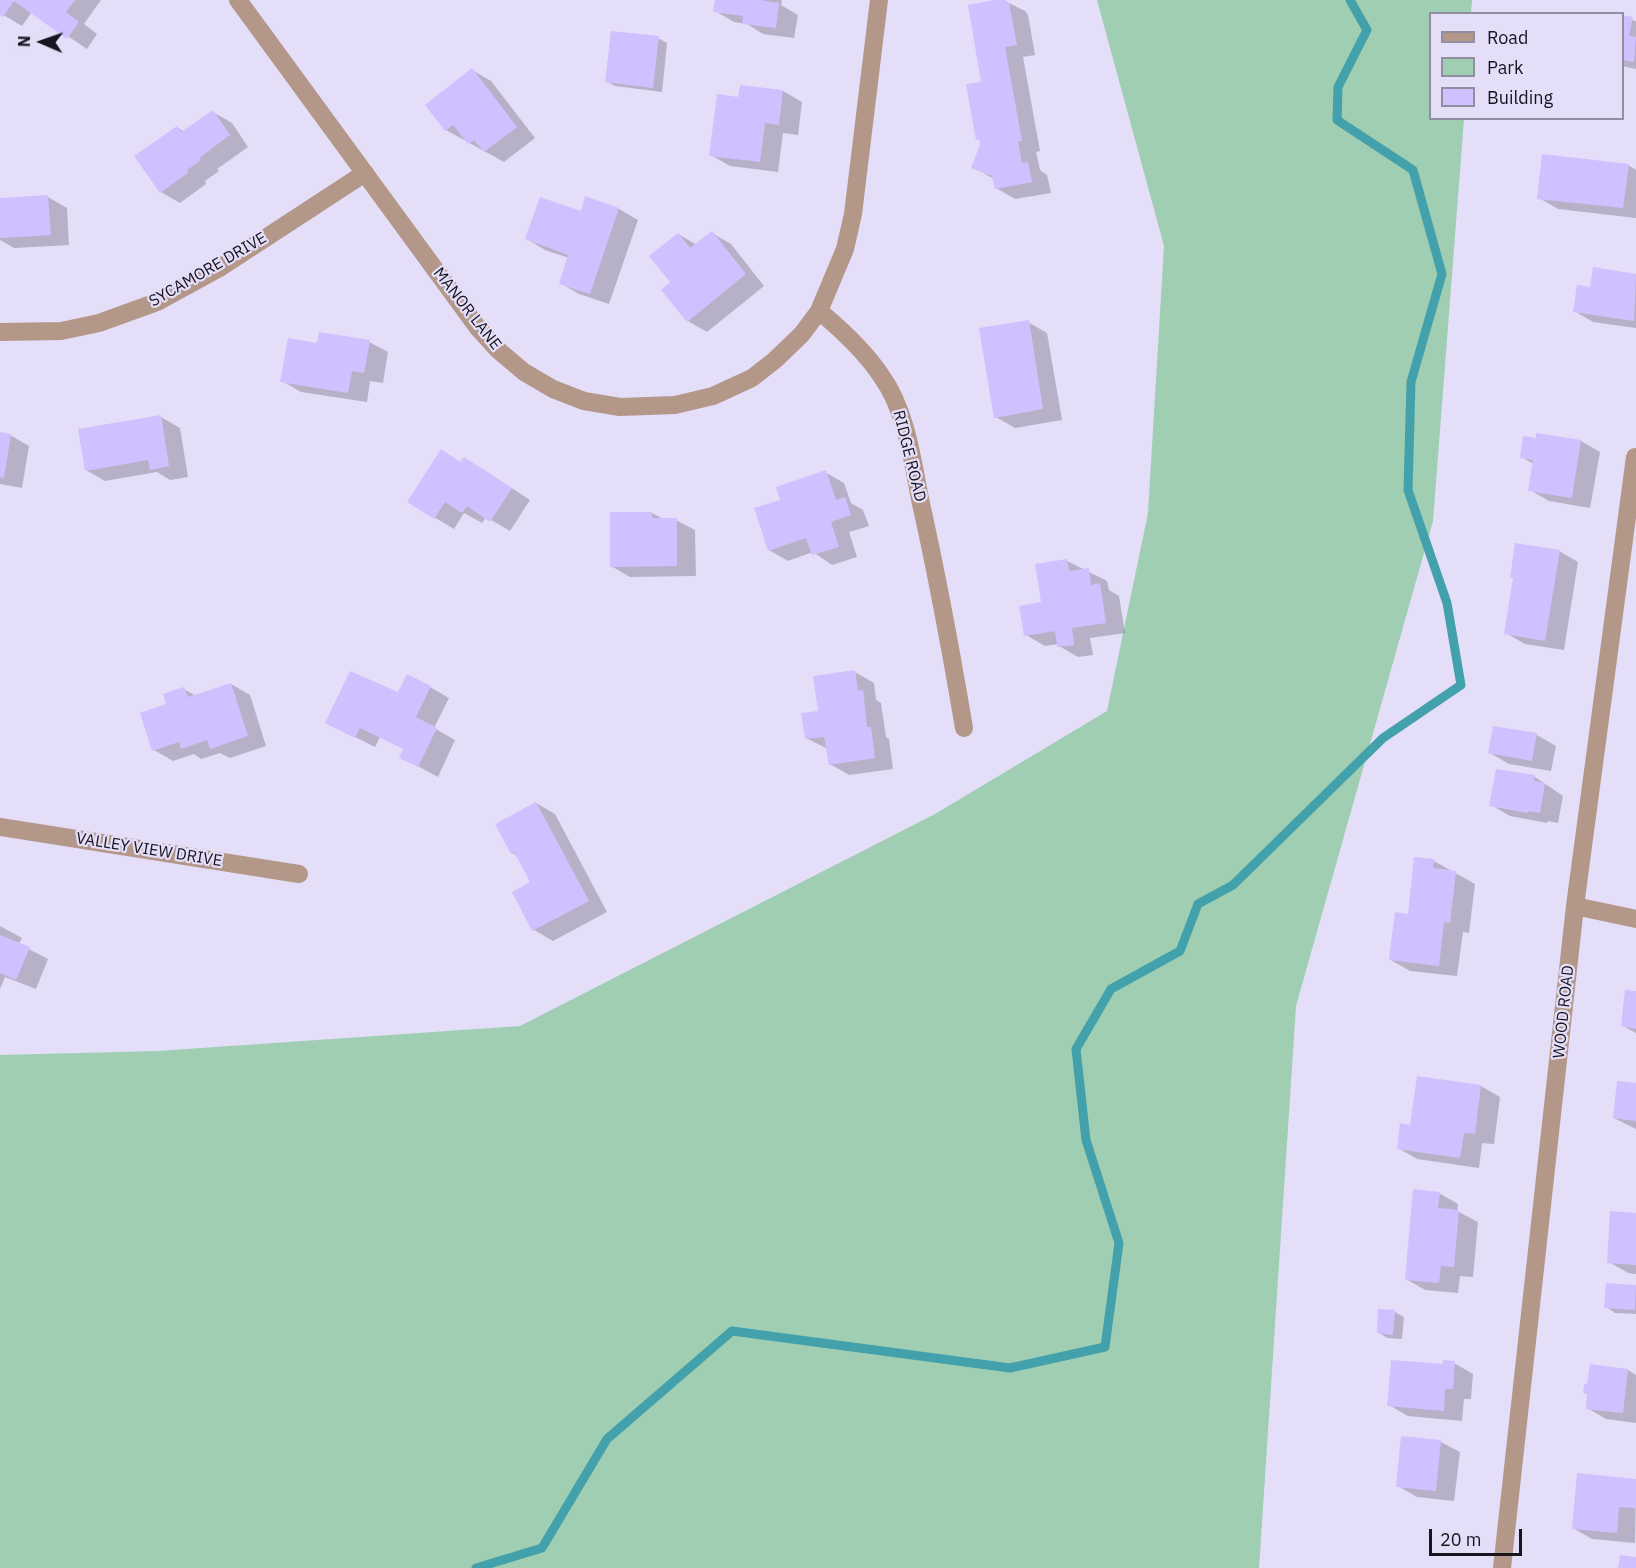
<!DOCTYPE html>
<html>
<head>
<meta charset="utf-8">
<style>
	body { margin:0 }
	#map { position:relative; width:1636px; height:1568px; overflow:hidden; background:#e4def9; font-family:"IBM Plex Sans",sans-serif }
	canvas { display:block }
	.legend { position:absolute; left:1429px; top:12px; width:195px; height:108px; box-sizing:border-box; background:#e4def9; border:2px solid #928ea1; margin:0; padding:8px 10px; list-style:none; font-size:18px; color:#17151e }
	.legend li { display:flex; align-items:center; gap:12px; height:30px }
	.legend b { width:30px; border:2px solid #928ea1 }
	.north { position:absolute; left:12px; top:12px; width:60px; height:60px; -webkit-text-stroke:4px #e4def9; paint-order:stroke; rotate:272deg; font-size:16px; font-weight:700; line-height:24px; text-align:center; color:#17151e }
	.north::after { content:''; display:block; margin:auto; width:21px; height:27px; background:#17151e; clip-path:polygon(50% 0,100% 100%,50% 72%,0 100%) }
	.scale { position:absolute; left:1429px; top:1529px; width:93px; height:27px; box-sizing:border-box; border:3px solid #17151e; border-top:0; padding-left:8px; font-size:18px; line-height:21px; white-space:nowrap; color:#17151e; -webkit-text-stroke:4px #e4def9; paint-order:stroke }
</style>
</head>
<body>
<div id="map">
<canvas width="1636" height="1568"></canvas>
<ul class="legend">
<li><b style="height:8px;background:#b39788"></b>Road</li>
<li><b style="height:16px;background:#9fceb3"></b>Park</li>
<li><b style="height:16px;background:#d0c0ff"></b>Building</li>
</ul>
<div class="north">N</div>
<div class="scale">20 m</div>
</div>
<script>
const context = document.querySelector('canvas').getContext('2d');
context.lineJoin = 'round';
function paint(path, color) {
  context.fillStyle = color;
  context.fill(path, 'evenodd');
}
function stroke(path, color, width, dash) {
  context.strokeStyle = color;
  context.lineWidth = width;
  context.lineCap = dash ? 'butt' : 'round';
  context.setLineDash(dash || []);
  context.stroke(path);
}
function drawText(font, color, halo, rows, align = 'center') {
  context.font = font + ' "IBM Plex Sans",sans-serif';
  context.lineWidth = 4.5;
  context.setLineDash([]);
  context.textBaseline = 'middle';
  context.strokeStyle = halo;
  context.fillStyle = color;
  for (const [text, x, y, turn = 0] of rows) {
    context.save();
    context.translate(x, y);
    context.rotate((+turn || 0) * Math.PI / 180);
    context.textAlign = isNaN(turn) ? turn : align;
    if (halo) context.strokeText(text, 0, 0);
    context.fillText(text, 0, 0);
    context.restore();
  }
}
paint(new Path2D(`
	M1097 0H1472L1471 13 1430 14V118L1464 119 1433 521 1296 1006 1259 1568H0V1055L158 1051 520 1026 935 814 1107 711 1148 513 1164 246Z`), '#9fceb3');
paint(new Path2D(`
	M0 0H101L84 24 97 34 87 49 32 12 22 26 0 13Z
	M716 0H782L781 5 798 15 794 38 763 34 747 24 734 22 715 11Z
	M1003 0 1025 11 1028 15 1035 55 1023 57 1040 151 1036 152 1040 170 1047 175 1051 193 1015 199 996 188 994 179 973 167 982 146 981 141 978 139 983 83Z
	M1622 17 1636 21V69L1622 66Z
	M658 38 667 43 662 92 615 86 606 81Z
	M472 70 491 81 535 138 504 162 446 130Z
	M783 91 802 102 798 135 783 133 778 172 730 166 711 155 739 99Z
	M213 112 232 123 248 147 217 169 219 171 205 181 206 184 180 203 161 192 177 127 184 132Z
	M1628 165 1636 170V218L1558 209 1539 198Z
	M48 197 67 208 69 245 14 248 0 240V199Z
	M586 198 619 209 638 220 609 304 579 294 560 283 569 258 545 250 527 239 582 213Z
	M712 233 731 244 764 286 707 332 688 321 672 282 678 234 697 245Z
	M1594 269 1636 275V328L1593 322 1574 311 1591 289Z
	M1028 322 1047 333 1062 420 1015 428 996 417Z
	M369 342 388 352 383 383 370 381 367 402 301 392 282 381 318 345Z
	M161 417 180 428 188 477 170 480 157 472 105 481 86 470Z
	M0 434 10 435 29 446 22 488 0 484Z
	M1538 434 1581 441 1600 452 1590 508 1549 501 1530 490 1534 464 1521 457 1537 440Z
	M484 470 530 500 510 531 486 517 482 523 464 513 454 529 409 502Z
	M825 472 844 483 851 503 863 510 869 526 849 532 857 557 832 565 813 552 788 561 769 550 782 500Z
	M652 513 663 519 676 520 695 530 696 576 630 577 611 566Z
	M1559 551 1578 562 1564 650 1525 644 1506 633Z
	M1067 561 1107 581 1109 590 1119 596 1125 633 1090 638 1093 655 1078 657 1059 646 1058 644 1045 646 1026 635Z
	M855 672 874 683 876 700 881 703 886 737 889 739 893 769 849 775 830 764 828 749 806 738 819 712Z
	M231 684 250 695 266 746 230 758 220 753 201 759 194 754 173 761 154 750 168 705 184 689 196 696Z
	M430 687 449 698 434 728 455 740 438 777 401 757 404 749 380 737 375 747 327 723 399 694Z
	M1495 727 1537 735 1556 746 1551 771 1509 764 1490 753Z
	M1497 770 1535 777 1563 796 1558 823 1548 821 1547 823 1510 816 1491 805Z
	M536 803 555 814 607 912 553 941 534 930 532 882 517 856 512 853Z
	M1434 861 1475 884 1469 933 1463 932 1457 976 1410 971 1391 960Z
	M0 926 22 938 19 944 48 959 36 989 5 977 0 989Z
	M1636 992V1033L1623 1026Z
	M1636 1085V1129L1614 1118Z
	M1481 1086 1500 1097 1494 1144 1482 1143 1479 1168 1417 1159 1398 1148 1411 1126Z
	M1439 1193 1458 1204 1457 1211 1478 1222 1473 1277 1460 1276 1458 1293 1425 1290 1406 1279Z
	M1636 1215V1274L1628 1273 1609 1262Z
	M1607 1284 1636 1286V1314L1615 1313 1606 1307Z
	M1395 1312 1404 1317 1402 1339 1387 1338 1378 1332Z
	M1454 1363 1473 1374 1471 1399H1464L1462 1421 1408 1416 1389 1405 1444 1366Z
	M1628 1370 1636 1375V1423L1606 1419 1587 1408 1589 1395 1584 1393Z
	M1441 1442 1460 1452 1454 1501 1417 1497 1398 1486Z
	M1636 1480 1635 1543 1592 1539 1573 1528Z`), '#0003');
stroke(new Path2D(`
	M476 1568 542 1548 607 1439 732 1331 1010 1368 1105 1347 1119 1243 1086 1140 1076 1049 1111 989 1180 951 1198 904 1233 885 1383 738 1461 685 1447 603 1408 490 1411 382 1442 274 1413 170 1337 120 1338 87 1367 30 1350 0`), '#42a1ab', 9);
paint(new Path2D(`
	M0 0H75L66 12 79 22 67 39 14 1 3 17 0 15Z
	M715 0H760L779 3 776 28 742 24 743 16 713 12Z
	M994 0H1006L1007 3H1009L1017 45 1005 47 1022 141H1018L1022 163 1028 162 1032 182 995 189 992 176 971 168 980 145 979 139 976 140 966 84 981 82 968 5Z
	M1622 15 1633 17 1629 36 1636 37 1634 62 1622 60Z
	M611 31 659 36 653 88 605 82Z
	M472 68 517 127 484 152 474 140 468 144 453 125 445 131 425 105Z
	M740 85 783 90 779 125 765 123 760 162 709 156 717 94 738 97Z
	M213 110 230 135 199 158 201 160 187 170 188 173 160 193 134 156 177 126 181 132Z
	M1542 154 1629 164 1623 208 1537 199Z
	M48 195 51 235 0 238V198Z
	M585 196 619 208 590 294 559 284 568 255 525 239 540 197 581 211Z
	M712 231 746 274 687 322 661 290 670 282 649 256 678 233 690 248Z
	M1593 267 1636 274 1634 321 1573 312 1577 285 1590 287Z
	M1029 320 1043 409 994 418 979 328Z
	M319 332 370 340 364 373 352 371 348 393 280 382 288 338 317 343Z
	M161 415 169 466 150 470 148 460 85 471 78 429Z
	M0 432 11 434 4 478 0 477Z
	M1536 433 1581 440 1572 498 1528 491 1533 460 1520 458 1523 436 1536 438Z
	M441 449 460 462 464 457 512 488 490 522 467 506 462 513 445 502 434 519 407 502Z
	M826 470 836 500 845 497 851 515 831 522 839 547 812 555 806 538 768 551 754 508 780 500 776 487Z
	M610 512H652V518H677V566L610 567Z
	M1515 543 1560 550 1545 641 1504 634 1513 578H1510Z
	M1067 559 1069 571 1089 568 1091 585 1100 583 1106 623 1072 628 1074 645 1057 647 1055 631 1024 636 1019 606 1041 602 1035 564Z
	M855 670 858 691 863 690 867 727H871L875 758 829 765 824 737 805 739 801 713 818 711 813 676Z
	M350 671 398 692 407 674 431 686 416 717 437 728 418 767 399 758 403 749 360 728 355 738 325 723Z
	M231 683 248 736 210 749 207 740 181 749 179 742 152 751 140 713 166 704 163 694 184 687 188 697Z
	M1493 726 1537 733 1532 761 1488 753Z
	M1496 769 1535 775 1534 781 1545 783 1540 813 1529 811 1528 813 1489 806Z
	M536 802 589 901 532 931 512 892 530 882 514 852 511 854 495 824Z
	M1414 857 1434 859 1433 868 1456 871 1450 923 1444 922 1439 966 1389 960 1395 912 1408 914Z
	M0 935 30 947 16 980 0 973Z
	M1625 990 1636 991V1029L1621 1026Z
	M1417 1076 1481 1085 1475 1134 1464 1133 1460 1158 1397 1149 1400 1123 1410 1125Z
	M1617 1081 1636 1083V1121L1613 1118Z
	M1413 1189 1440 1192 1438 1208 1459 1210 1454 1267 1441 1266 1439 1283 1405 1280Z
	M1610 1211 1636 1213V1265L1607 1263Z
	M1606 1283 1636 1285 1635 1310 1604 1308Z
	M1378 1309 1395 1310 1393 1335 1377 1333Z
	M1391 1360 1443 1364V1360L1455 1361 1453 1389H1445L1444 1411 1387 1406Z
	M1590 1364 1628 1369 1623 1413 1586 1409 1587 1394 1583 1393 1584 1384H1587Z
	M1401 1436 1441 1440 1436 1491 1396 1487Z
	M1577 1473 1636 1479V1508L1619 1507 1617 1533 1572 1529Z
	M1620 1555 1636 1557V1568H1618Z`), '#d0c0ff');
stroke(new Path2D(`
	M238 0 478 328 498 350 524 372 553 389 584 401 620 407 675 405 713 396 752 378 775 360 802 334 819 311 845 249 853 214 879 0
	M819 311C842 330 865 351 882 377 906 411 912 458 920 499 937 575 951 651 964 728
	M0 332 61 331 99 323 157 302 221 267 365 173
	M0 827 299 874
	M1575 906 1636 919
	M1502 1568 1575 906 1635 457`), '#b39788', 18);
drawText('16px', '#17151e', '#e4def9', [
	["SYCAMORE DRIVE",208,270,-30],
	["MANOR LANE",467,309,52],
	["RIDGE ROAD",909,456,76],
	["VALLEY VIEW DRIVE",149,850,9],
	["WOOD ROAD",1564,1012,-84]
]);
</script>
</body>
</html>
